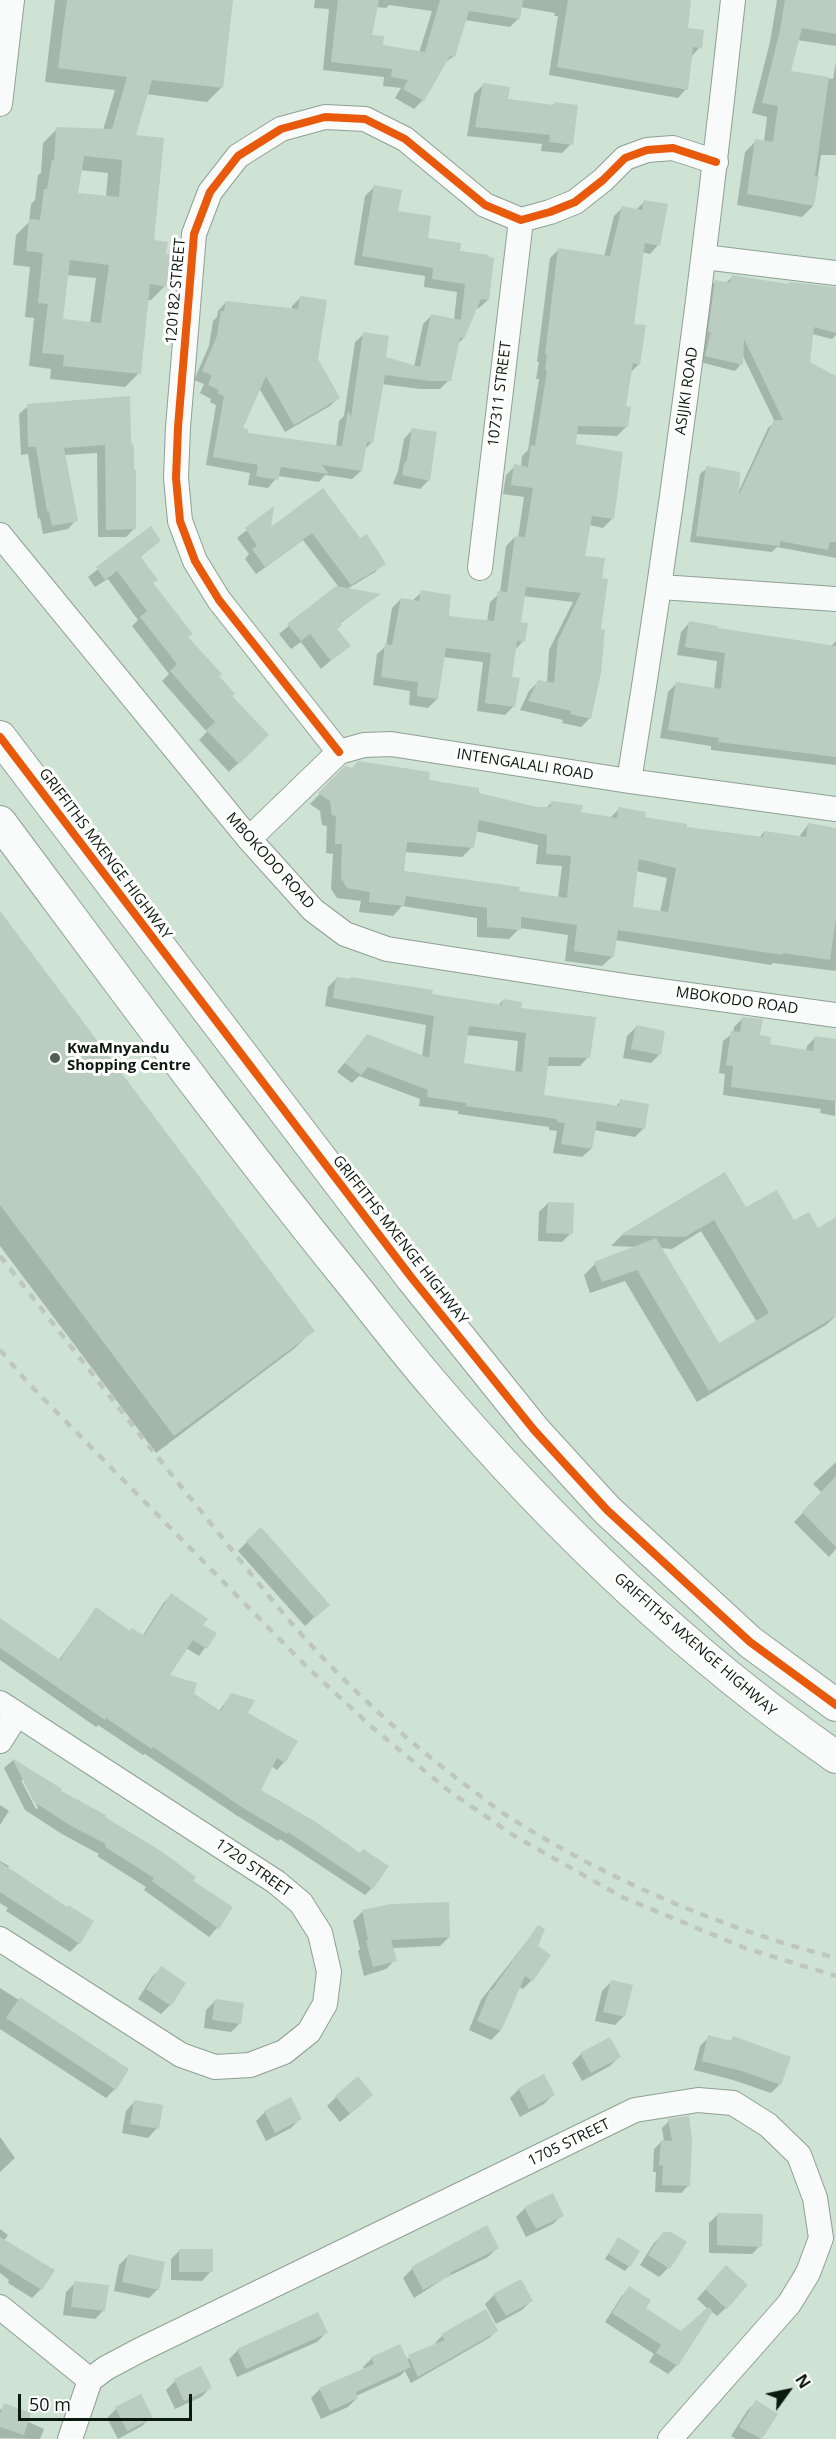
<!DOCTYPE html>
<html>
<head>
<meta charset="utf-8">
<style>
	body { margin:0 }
	#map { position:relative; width:836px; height:2439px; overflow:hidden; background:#cee3d4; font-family:"Open Sans",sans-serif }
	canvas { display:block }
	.north { position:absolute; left:758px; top:2361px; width:60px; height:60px; -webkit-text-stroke:4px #fff; paint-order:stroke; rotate:57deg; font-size:16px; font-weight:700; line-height:24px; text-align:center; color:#0b190f }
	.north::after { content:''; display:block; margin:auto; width:21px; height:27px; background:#0b190f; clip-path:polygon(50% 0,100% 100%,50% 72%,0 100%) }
	.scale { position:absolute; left:18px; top:2394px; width:174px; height:27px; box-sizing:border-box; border:3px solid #0b190f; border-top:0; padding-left:8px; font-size:18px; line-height:21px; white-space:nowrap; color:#0b190f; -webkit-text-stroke:4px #fff; paint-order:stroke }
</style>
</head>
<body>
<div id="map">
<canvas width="836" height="2439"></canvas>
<div class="north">N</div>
<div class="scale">50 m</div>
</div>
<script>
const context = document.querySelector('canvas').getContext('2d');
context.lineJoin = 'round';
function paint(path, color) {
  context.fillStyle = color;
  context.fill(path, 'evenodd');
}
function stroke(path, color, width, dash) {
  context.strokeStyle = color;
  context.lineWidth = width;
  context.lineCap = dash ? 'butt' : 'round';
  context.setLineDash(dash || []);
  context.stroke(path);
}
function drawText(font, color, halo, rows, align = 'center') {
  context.font = font + ' "Open Sans",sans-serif';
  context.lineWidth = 6;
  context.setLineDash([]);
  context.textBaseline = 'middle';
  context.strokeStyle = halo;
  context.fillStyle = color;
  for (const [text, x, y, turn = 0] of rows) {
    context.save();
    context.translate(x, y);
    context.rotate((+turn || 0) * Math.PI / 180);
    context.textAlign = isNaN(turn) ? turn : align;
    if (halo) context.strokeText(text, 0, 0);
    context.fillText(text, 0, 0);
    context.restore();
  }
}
paint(new Path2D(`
	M55 0H231L221 88 207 102 146 94 134 136 152 242 165 286 151 300H147L139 373 125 387 50 379 51 369 29 366 34 318 25 317 30 267 13 265 16 235 29 222 31 204 35 200 38 175 41 173 43 143 57 129 103 130 115 90 45 82ZM80 170 108 173 106 197 76 194ZM66 275 96 278 90 323 62 320Z
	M315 0H690L686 29 700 47 692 56 686 89 678 98 549 75 558 16H554L555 13 520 7 519 18 510 27 465 20 454 56 443 64 423 100 414 109 395 98 401 88 383 86 384 77 323 70 329 9 314 8ZM389 5 432 11 419 53 381 46 370 36 376 7 386 8Z
	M777 0H836V46L797 40 789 72 833 79 836 62V155H821L813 206 802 217 737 205 745 152 756 141 764 142 767 117 752 113 770 42Z
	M483 85 506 100 552 106 555 103 571 144 562 153 541 151 542 144 467 136 474 94Z
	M374 187 397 212 426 239 458 252 488 300 479 308H475L463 339 457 344 449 380 440 389H420L381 384 372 442 364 450 361 471 352 479 325 475 319 482 278 476 268 488 248 485 250 473 206 465 216 405 210 402 211 399 200 393 204 384 194 380 209 346 213 321 217 317 218 311 226 302 292 310V306L301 297 317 360 338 398 330 406 285 432 259 388 240 430 246 435 336 447 339 421 344 416 355 342 364 334 384 358 414 367 423 324 432 315 454 320 457 292 424 287 425 276 354 265 365 196Z
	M645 201 658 245 650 254 642 252 632 325 639 364 630 373 625 408 626 427 617 436 576 434 574 445 612 519 603 528 589 525 584 557 590 718 581 727 562 723 563 720 520 710 529 691 538 682 547 683 549 650 573 602 523 596 519 623 523 641 514 651 510 678 514 706 505 715 477 711 483 662 443 657 437 699 428 708 409 705 410 691 373 685 377 654 386 646 392 608 401 599 412 601 422 592 447 617 487 622 490 602 500 593 506 546 515 537 518 538 524 497 503 494 506 475 515 466 521 467 522 456 528 450 539 379H536L539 362H537L550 258 559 249 604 257 614 216 623 207 636 210Z
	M733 276 788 285 836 289V335L832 339 812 334 809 363 836 378V558L777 547 772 552 690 542 700 474 707 468 738 493 768 428 775 422 742 354 741 364 735 371 700 362 706 338H703L709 288 715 282 726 283Z
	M128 398 134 529 126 537H98L97 453 64 455 76 520 68 529 43 534 40 518 38 519 28 454 21 455 19 414 28 406Z
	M413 429 429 480 420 489 393 484 398 471 404 439Z
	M322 490 360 540 384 563 375 572 347 589 378 595 339 624 336 629 349 645 321 669 301 642 291 649 279 634 338 586 303 540 256 574 245 559 249 554 237 538 272 510 269 530Z
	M150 528 159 541 139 558 152 583 187 638 230 697 267 735 229 772 199 740 207 732 162 681 169 674 132 626 138 620 108 579 95 587 88 577Z
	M689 623 716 629 830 647 836 641V765L711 750V746L660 738 668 692 676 684 714 689 717 661 677 655 681 632Z
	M345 768 427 781 537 808H546L552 802 580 813 610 818 619 809 644 818 685 828 759 838 764 832 798 838 808 825 836 829V971L773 963 771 965 615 940 613 956 602 966 565 961 568 935 520 928 509 939 477 937V918L402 906 393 916 359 912 361 901 337 898 331 889 333 854 326 853 327 826 322 825 320 811 310 804ZM475 831 538 845 536 864 562 866 558 898 403 873 405 852 462 857 472 847ZM636 871 667 878 660 913 631 908Z
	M0 914 313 1330 295 1348 156 1453 0 1246Z
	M337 978 498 1006 503 1000 520 1009 588 1057 580 1066H546L542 1096 615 1107 621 1101 644 1128 635 1137 594 1130 591 1149 582 1157 553 1153 557 1131 549 1130V1127L458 1114V1111L419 1106 420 1099 359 1076 352 1083 337 1072 367 1036 422 1057 426 1025 325 1006 328 987ZM466 1035 518 1041 515 1072 462 1065Z
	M743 1018 768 1046 806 1051 807 1046 815 1038 836 1051 835 1116 820 1113 821 1109 723 1095 725 1074 719 1073 723 1041 733 1033 734 1027Z
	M636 1027 660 1054 651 1063 623 1058 627 1036Z
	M724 1174 746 1209 818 1230 836 1218V1316L826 1325 697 1402 625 1281 590 1293 584 1275 595 1264 638 1247 611 1246 621 1236ZM701 1231 757 1322 718 1345 661 1248 672 1249Z
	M548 1203 571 1233 562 1242 538 1241 539 1212Z
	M836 1462V1549L829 1557 794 1522 822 1493 813 1484Z
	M247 1542 319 1613 305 1626 238 1551Z
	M172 1595 201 1626 215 1634 199 1656 186 1648 168 1676 219 1711 231 1695 284 1762 277 1770 271 1766 259 1790 372 1888 365 1895 280 1839 278 1841 236 1815 145 1754 143 1755 98 1725 96 1727 0 1660V1620L58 1661 96 1609 130 1632 142 1637 164 1602Z
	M13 1760 60 1790 59 1792 103 1817 231 1908 217 1928 209 1937 144 1890 146 1887 97 1856 99 1854 62 1834 25 1810 4 1768ZM21 1780H24L38 1808 36 1809Z
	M0 1805 9 1811 0 1825Z
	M0 1861 9 1866 7 1869 79 1943 70 1952 6 1911 8 1908 0 1903Z
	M362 1912 449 1937 440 1946 392 1948 395 1960 386 1969 364 1976 358 1951 360 1949 353 1921Z
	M538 1927 532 1980 523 1989 519 1987 500 2031 491 2040 469 2030 481 2000Z
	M161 1968 170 2005 161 2014 138 1999 152 1977Z
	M611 1982 624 2016 615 2025 595 2021 602 1991Z
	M0 1988 127 2069 115 2089 106 2098 0 2029Z
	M215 2001 240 2023 231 2032 204 2028 206 2010Z
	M709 2037 729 2042 734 2038 780 2084 771 2093 733 2080 694 2070 700 2046Z
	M581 2054 619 2057 610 2066 582 2081 572 2063Z
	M519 2089 553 2095 544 2104 520 2117 510 2098Z
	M336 2097 362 2104 340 2122 327 2106Z
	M135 2101 157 2128 148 2138 122 2133 126 2111Z
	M265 2112 300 2119 291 2128 266 2141 256 2121Z
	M669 2121 688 2186 681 2193 655 2192 656 2172H653L654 2149 661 2142H664L662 2128Z
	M0 2137 15 2158 0 2172Z
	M525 2208 562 2215 553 2224 526 2237 516 2217Z
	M717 2215 760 2246 752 2254 709 2253V2223Z
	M0 2229 8 2235 4 2241 41 2289 32 2298 8 2283 9 2280 0 2273Z
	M664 2233 685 2243 668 2268 659 2277 640 2265 654 2243Z
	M618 2239 629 2266 625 2271 605 2259Z
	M497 2248 488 2257 445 2278 414 2298 403 2278 412 2269Z
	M180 2250 211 2271 202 2281 171 2280V2259Z
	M128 2256 158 2289 149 2298 114 2291 119 2265Z
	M717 2276 726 2308 717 2316 711 2311 676 2366 668 2374 649 2362 654 2354 605 2322 621 2297 629 2288 643 2309 682 2333 708 2309 697 2299Z
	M75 2283 104 2310 95 2319 63 2315 66 2292Z
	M494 2295 531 2301 522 2310 496 2324 485 2304Z
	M496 2331 489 2338 411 2383 405 2371 400 2376 356 2396 357 2398 348 2407 321 2419 311 2398 320 2389 364 2370 363 2367 372 2358 405 2360 436 2345 435 2343 442 2336Z
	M326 2333 317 2342 237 2377 229 2359 238 2350Z
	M200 2368 210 2388 201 2397 175 2409 166 2390 175 2381Z
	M756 2402 776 2414 760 2439H736L731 2436 747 2411Z
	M0 2409 44 2429 40 2439 0 2438Z
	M116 2409 151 2417 142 2426 118 2439 107 2418Z`), '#0003');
paint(new Path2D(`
	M67 0H233L223 88 152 80 136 135 164 138 154 240 168 242 166 254 171 255 167 287 150 284 141 374 63 366 64 355 42 353 48 304 38 303 43 253 26 251 29 219 40 220 44 189H47L52 160H54L56 127 112 129 127 77 58 68ZM84 156 122 160 119 197 78 193ZM70 260 109 265 101 323 63 319Z
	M338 0H379L372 35 384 36 383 45 425 52 440 0H523L520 19 469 11 455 57 450 56 424 101 403 89 408 80 391 77 392 69 331 62Z
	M568 0H691L688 28 704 30 702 48 693 47 688 90 557 67Z
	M785 0H836V34L802 28 791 71 829 77 815 176H819L814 206 747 194 755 139 773 142 778 106 762 103 780 30Z
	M483 83 510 87 508 99 554 105V102L578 105 573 145 549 142 550 135 475 127Z
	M374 185 402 190 398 211 431 216 428 238 461 243 460 251 489 255V257L494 258 489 300 481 299 464 339 460 338 451 381H430L385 375 373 443 367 442 362 471 322 465 329 474 281 467 278 480 256 476 258 465 213 457 224 396 217 393 219 390 208 385 212 375 202 371 217 336 221 311H224L226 301 298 309 300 296 327 300 318 359 340 398 294 425 266 376 243 428 248 429V433L342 446 348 411 351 417 363 332 389 336 386 357 420 367 431 314 461 320 465 284 432 279 433 268 362 256Z
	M644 200 668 204 660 246 645 243 634 324 646 325 640 365 633 363 626 406 631 407 628 427 578 426 576 444 623 452 614 519 592 516 585 556 605 558 602 578 608 579 601 629 605 630 601 673 591 719 570 714 571 711 528 701 538 680 554 683 558 640 581 593 526 587 521 622 528 623 525 642 517 641 512 677 520 678 515 707 485 703 491 653 446 648 438 699 417 696 418 682 381 677 385 644 392 645 401 598 419 601 421 590 451 595 449 616 494 621 498 591 507 592 515 536 525 537 533 488 511 485 514 464 528 467 531 445 535 446 547 371 545 370 547 354H545L558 248 610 256 622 206 642 210Z
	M732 275 788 284 789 282 836 287V333L814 327 810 362 836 376V542H830L828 550 780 541V546L696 536 706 466 740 472 739 495 774 420H783L744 339 743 365 705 356 711 332H708L715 280 730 283Z
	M130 396 131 441 134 447V470H136V529L106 530 105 445 64 448 78 521 52 526 49 511H47L36 447H28L27 404Z
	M412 428 437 432 430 481 402 475 404 464 407 460Z
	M323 488 360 538 367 534 386 564 351 585 312 533 265 567 252 549 257 546 245 528 274 506 271 527Z
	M151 526 161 541 140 556 158 580 153 583 193 634 188 637 222 674 219 676 235 694 232 696 269 735 239 764 206 730 215 722 170 671 177 664 140 617 147 611 117 571 105 580 96 567Z
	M336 586 381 594 340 622 342 625 337 629 351 646 331 661 310 634 301 641 287 624Z
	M689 621 718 626V628L836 646V757L718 742 719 738 668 730 676 682 721 689 725 653 685 647Z
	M358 761 430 772 429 780 479 788V793L537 807H551V801L583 805 581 812 617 818 618 807 646 812 645 817 687 824V827L763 837 764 831 806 837 808 823 836 828V918L830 960 783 953V955L618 930 614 957 574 951 577 925 521 917V930L487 927V908L406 896 404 906 369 902 370 892 347 888 341 878 342 844H335L336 816 332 815 330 801 318 793 345 766 352 768ZM479 820 547 835 546 854 571 856 567 898 519 891 520 887 404 871 407 842 474 848ZM639 859 676 868 668 912 633 907Z
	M0 911 315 1331 174 1436 0 1205Z
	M336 977 350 979 351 977 433 990 432 994 502 1005 503 999 522 1002 521 1008 596 1017 590 1058 549 1057 544 1095 619 1106 620 1099 649 1104 645 1129 597 1121 592 1149 561 1144 565 1123 557 1122V1119L466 1106V1103L427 1097 428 1090 368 1067 361 1075 345 1063 367 1034 429 1058 434 1016 333 998ZM469 1026 526 1033 522 1072 464 1063Z
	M742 1017 763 1019 760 1035 771 1037 770 1044 813 1051 815 1036 836 1039V1101L731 1087 733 1066 726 1065 731 1031 740 1032Z
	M636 1025 665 1031 661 1055 631 1049Z
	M725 1172 746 1207 777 1190 794 1220 809 1212 818 1228 836 1217V1316L709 1391 637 1270 602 1282 594 1262 656 1238 719 1343 769 1313 714 1220 685 1237 620 1235Z
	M548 1202 574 1203 573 1234 546 1233Z
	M836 1476V1547L802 1512Z
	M261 1527 330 1605 315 1618 246 1541Z
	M171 1593 208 1619 203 1625 217 1633 207 1649 193 1640 170 1675 197 1683 194 1694 221 1711 231 1693 255 1700 248 1713 298 1741 285 1763 277 1758 261 1790 316 1822 360 1853 363 1849 389 1866 373 1889 288 1832 287 1834 243 1808 153 1747 152 1749 106 1718 105 1720 0 1648V1618L60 1660 96 1607 130 1631 132 1628 144 1636Z
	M12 1758 62 1789 61 1791 106 1815 105 1817 161 1851 196 1877 193 1881 233 1907 219 1929 152 1881 154 1878 105 1847 106 1844 71 1826 34 1802Z
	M0 1862 67 1907 68 1905 94 1921 80 1944 0 1892Z
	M449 1902 450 1937 391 1940 397 1961 373 1967 366 1941 368 1940 362 1910 391 1904Z
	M538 1925 545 1929 538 1946 551 1955 533 1981 525 1976 501 2031 477 2021 490 1990H492Z
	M161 1966 186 1983 171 2006 146 1989Z
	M611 1980 633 1985 625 2017 603 2012Z
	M20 1997 129 2069 116 2090 6 2018Z
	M215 1999 244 2003 241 2024 212 2020Z
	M708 2035 731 2041 733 2036 791 2057 781 2085 742 2071 702 2061Z
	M610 2037 621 2057 591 2073 580 2053Z
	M544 2074 555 2095 529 2109 518 2088Z
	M358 2076 373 2095 350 2114 335 2096Z
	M291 2097 302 2119 275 2133 264 2111Z
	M134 2100 163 2105 159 2129 130 2124Z
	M689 2116 692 2140 690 2186 662 2185 663 2166 659 2165 661 2140 672 2141 668 2119Z
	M553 2193 564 2216 536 2229 524 2207Z
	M717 2213 763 2214 762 2247 717 2245Z
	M487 2225 499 2248 450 2273 451 2275 423 2290 411 2267Z
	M663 2232H671L687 2242 670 2269 648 2255Z
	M0 2237 55 2270 42 2290 0 2264Z
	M618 2237 640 2251 630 2267 608 2254Z
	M179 2249H213V2272H179Z
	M128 2254 165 2262 159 2290 122 2282Z
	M726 2265 748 2285 727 2309 705 2289Z
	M521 2279 533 2301 506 2316 493 2294Z
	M74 2281 109 2285 105 2311 71 2307Z
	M629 2286 651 2300 646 2308 681 2331 708 2307 713 2311 678 2366 656 2353 661 2345 612 2313Z
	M486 2309 498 2331 418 2377 408 2355 445 2340 441 2334Z
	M318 2312 328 2333 246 2369 237 2349Z
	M400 2344 411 2367 356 2392 358 2398 330 2411 319 2388 374 2364 371 2357Z
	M201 2366 212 2388 184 2401 174 2379Z
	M141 2394 153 2418 127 2431 115 2407Z
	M756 2400 778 2414 762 2439 739 2427Z
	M4 2403 31 2413 24 2435 0 2427V2414Z`), '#bbccc0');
const minor = new Path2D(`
	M0 104 12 0
	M704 257 836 273
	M0 535 249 839 313 910 345 934 387 949 625 986 836 1015
	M480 568 521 220
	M661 587 836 599
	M339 752 219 600 195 561 180 521 176 478 178 427 194 234 210 192 238 156 281 129 325 117 365 119 405 139 485 205 521 220 550 212 575 202 603 180 625 158 647 150 673 148 716 162
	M629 781C671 522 705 261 733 0
	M249 839 339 752 364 745 391 744 629 781 836 809
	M0 1703 276 1882 301 1903 320 1933 329 1972 325 2004 309 2032 284 2052 250 2065 215 2067 181 2055 0 1939
	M0 1741 17 1714
	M0 2307 90 2380
	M70 2439 90 2380 106 2368 140 2350 635 2110 698 2100 733 2103 768 2125 799 2155 815 2198 821 2238 808 2273 789 2304 670 2439`);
const tertiary = new Path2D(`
	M0 737 411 1277 534 1430 607 1510 750 1642 836 1705
	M0 822C112 972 223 1124 341 1270 372 1308 401 1347 433 1384 552 1524 685 1652 836 1757`);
stroke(minor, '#8fa094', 26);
stroke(tertiary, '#8fa094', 34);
stroke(minor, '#f8fbf9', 24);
stroke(tertiary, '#f8fbf9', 32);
stroke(new Path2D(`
	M0 1256C71 1346 140 1436 212 1525 248 1570 284 1617 324 1659 368 1705 416 1748 467 1786 482 1797 496 1809 512 1819 612 1882 722 1928 836 1958
	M0 1350 28 1383 307 1667 373 1728 449 1791 513 1835 622 1897 745 1948 836 1976`), '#bfc5c0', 4.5, [8, 8]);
stroke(new Path2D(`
	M0 737 411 1277 534 1430 607 1510 750 1642 836 1705
	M339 752 219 600 195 561 180 521 176 478 178 427 194 234 210 192 238 156 281 129 325 117 365 119 405 139 485 205 521 220 550 212 575 202 603 180 625 158 647 150 673 148 716 162`), '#e8590c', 8);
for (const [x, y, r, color] of [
	[55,1058,6,"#4f6054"]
]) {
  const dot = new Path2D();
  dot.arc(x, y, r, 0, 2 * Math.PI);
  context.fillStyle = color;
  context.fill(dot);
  stroke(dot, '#fff', 2);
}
drawText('15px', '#0b190f', '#fff', [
	["120182 STREET",176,291,-85],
	["ASIJIKI ROAD",687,391,-82],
	["107311 STREET",500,394,-83],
	["INTENGALALI ROAD",525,765,9],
	["GRIFFITHS MXENGE HIGHWAY",105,854,53],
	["MBOKODO ROAD",270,861,48],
	["MBOKODO ROAD",737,1001,8],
	["GRIFFITHS MXENGE HIGHWAY",400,1240,52],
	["GRIFFITHS MXENGE HIGHWAY",695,1645,41],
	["1720 STREET",253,1868,35],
	["1705 STREET",569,2143,-26]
]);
drawText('bold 15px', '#0b190f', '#fff', [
	["KwaMnyandu",67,1049],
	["Shopping Centre",67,1066]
], 'left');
</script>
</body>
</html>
